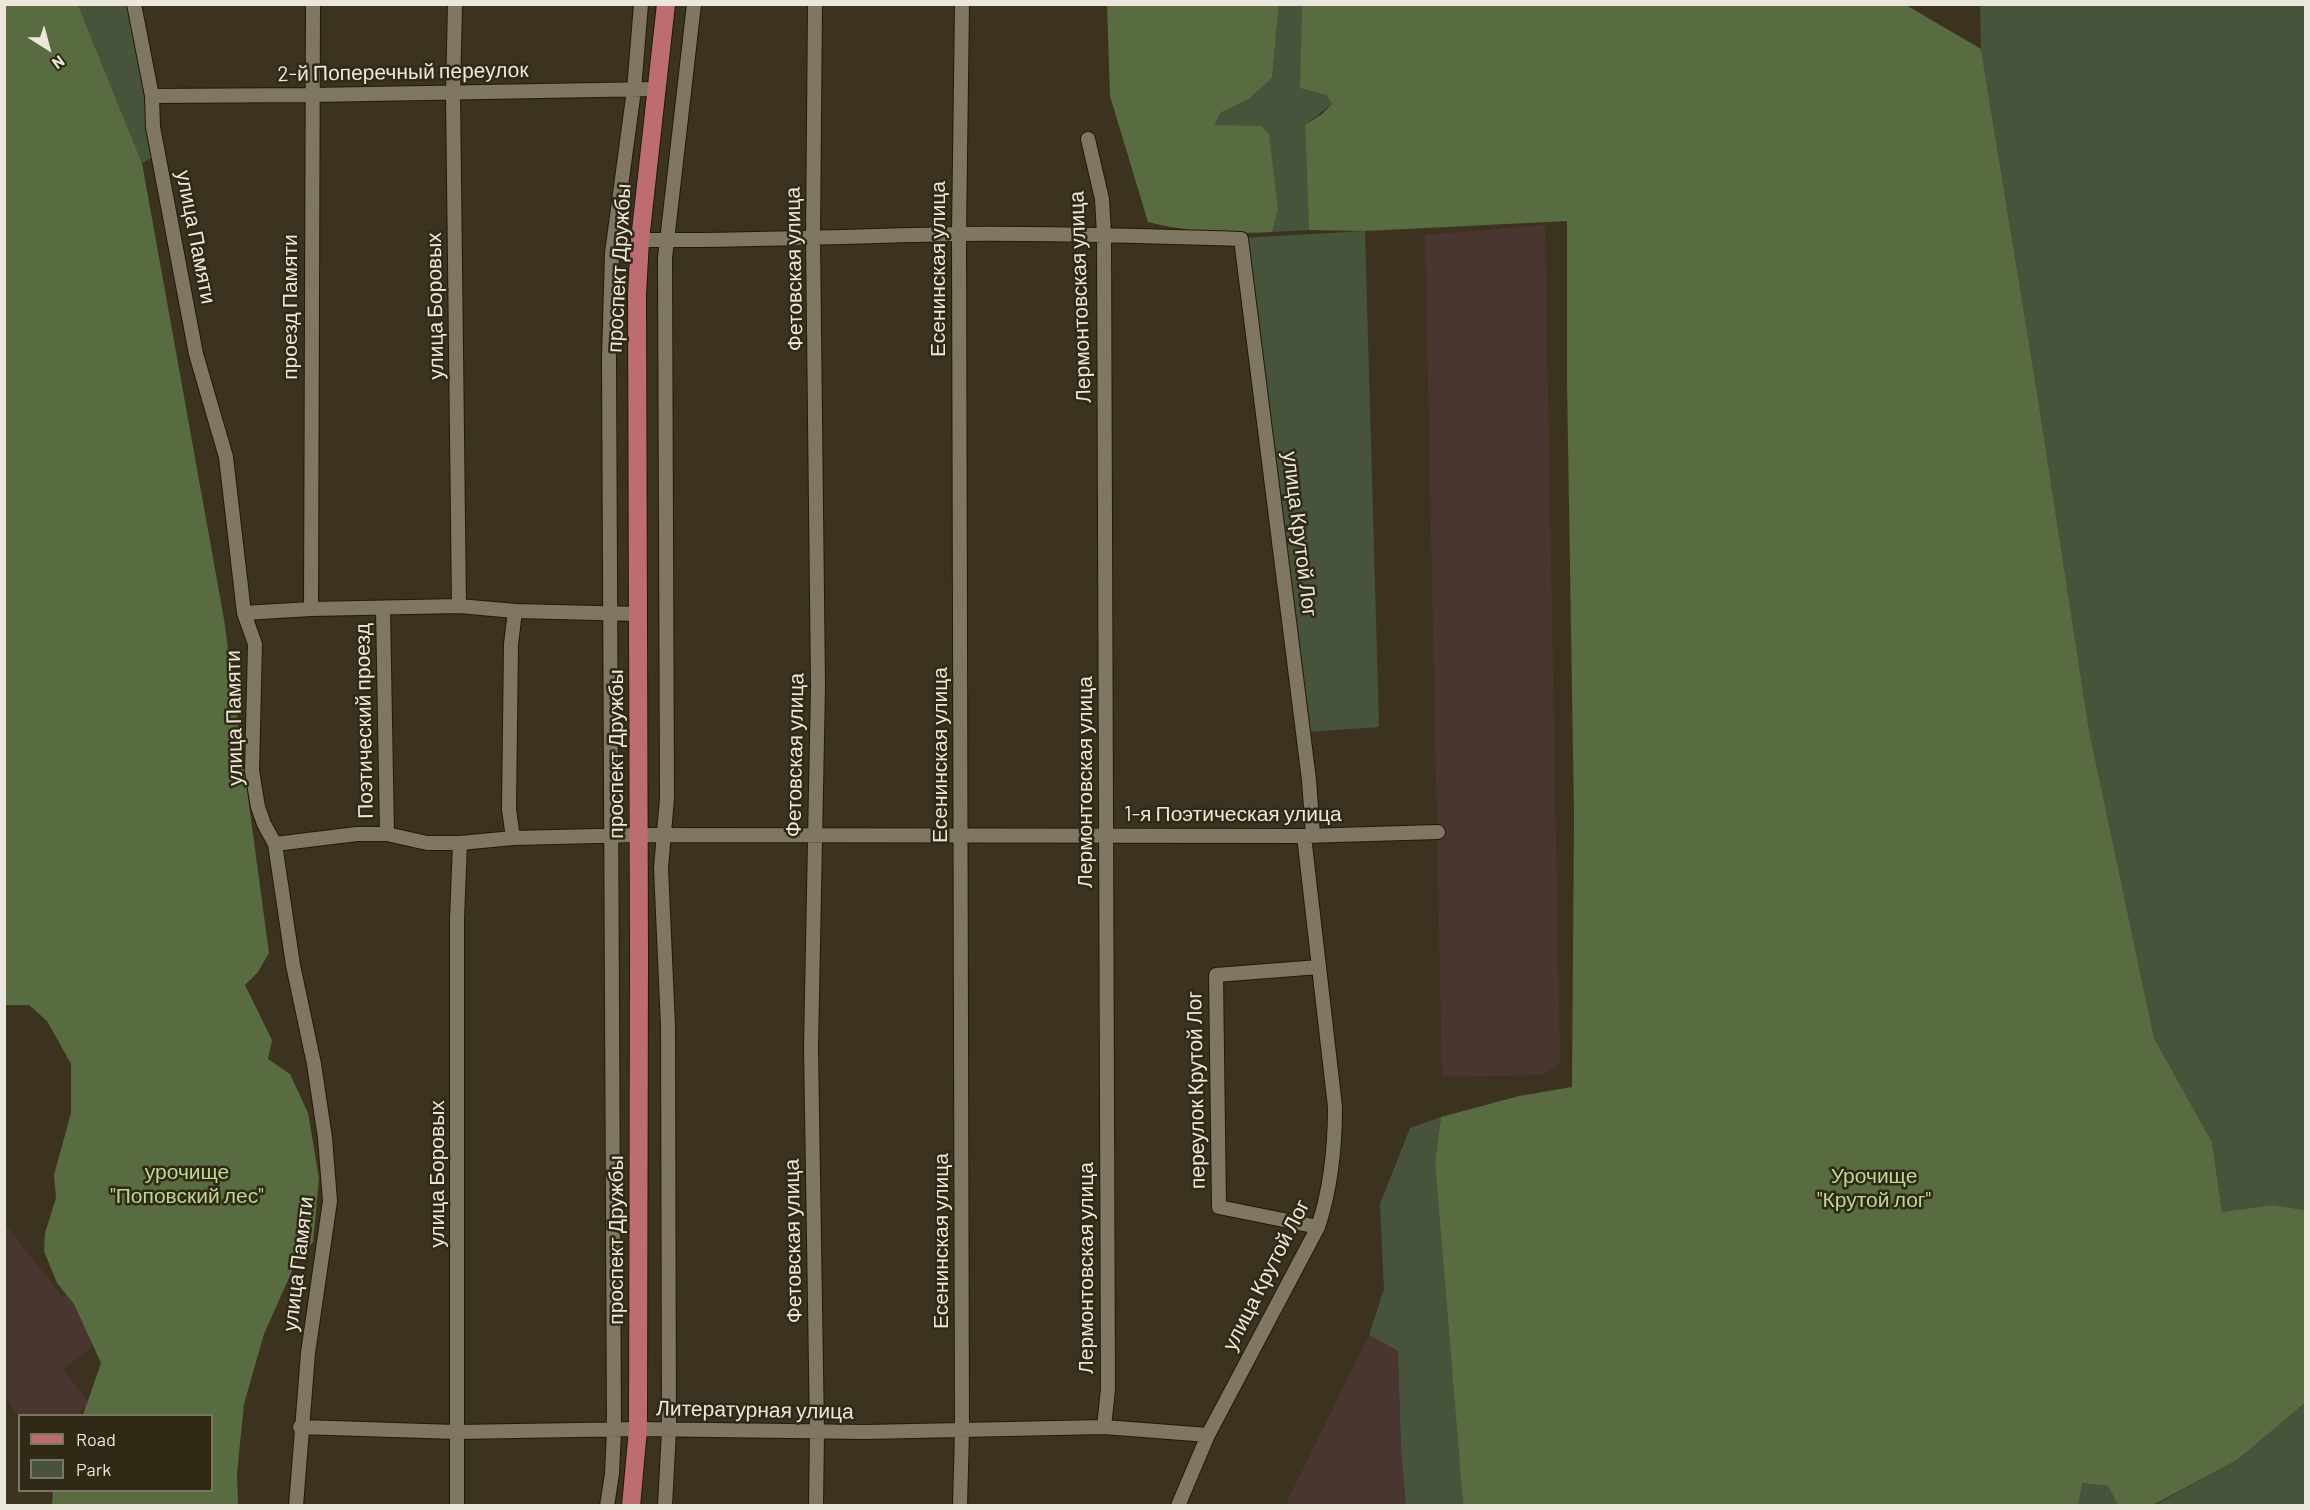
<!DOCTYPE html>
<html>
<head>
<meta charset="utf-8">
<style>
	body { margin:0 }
	#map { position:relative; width:2310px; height:1510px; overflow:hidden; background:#3b3320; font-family:Barlow,sans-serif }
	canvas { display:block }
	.frame { position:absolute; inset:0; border:6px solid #ece7dc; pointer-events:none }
	.legend { position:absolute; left:18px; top:1414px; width:195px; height:78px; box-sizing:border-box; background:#302916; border:2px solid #7b7565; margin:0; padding:8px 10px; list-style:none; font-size:18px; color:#ece7dc }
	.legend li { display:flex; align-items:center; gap:12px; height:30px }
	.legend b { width:30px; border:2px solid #7b7565 }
	.north { position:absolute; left:18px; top:18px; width:60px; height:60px; -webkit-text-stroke:4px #302916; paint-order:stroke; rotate:144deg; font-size:16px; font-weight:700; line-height:24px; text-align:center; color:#ece7dc }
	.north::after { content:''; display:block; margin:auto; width:21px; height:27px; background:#ece7dc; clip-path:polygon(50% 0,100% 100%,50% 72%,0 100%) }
</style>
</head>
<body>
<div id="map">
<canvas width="2310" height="1510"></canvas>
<div class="frame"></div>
<ul class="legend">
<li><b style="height:8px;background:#bd6d72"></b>Road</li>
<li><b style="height:16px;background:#48533b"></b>Park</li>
</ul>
<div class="north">N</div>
</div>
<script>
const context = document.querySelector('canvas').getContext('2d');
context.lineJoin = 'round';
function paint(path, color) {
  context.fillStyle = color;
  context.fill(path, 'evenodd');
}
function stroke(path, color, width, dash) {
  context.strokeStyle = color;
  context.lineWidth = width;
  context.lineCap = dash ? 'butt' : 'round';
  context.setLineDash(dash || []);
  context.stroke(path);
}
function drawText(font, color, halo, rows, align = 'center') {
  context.font = font + ' Barlow,sans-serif';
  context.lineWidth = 5;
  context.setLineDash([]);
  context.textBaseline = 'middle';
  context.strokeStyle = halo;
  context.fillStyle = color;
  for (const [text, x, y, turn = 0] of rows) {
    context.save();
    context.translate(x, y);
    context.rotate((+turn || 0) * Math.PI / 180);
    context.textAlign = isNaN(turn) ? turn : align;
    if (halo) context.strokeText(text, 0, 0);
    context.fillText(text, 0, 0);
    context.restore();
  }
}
paint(new Path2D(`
	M1545 225 1560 1063 1543 1075 1442 1077 1425 235Z
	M4 1223 62 1296 67 1292 83 1314 92 1347 63 1369 89 1403 78 1415 19 1417 5 1396Z
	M1369 1335 1398 1351 1401 1450 1406 1505 1285 1506Z`), '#4a3631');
paint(new Path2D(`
	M78 5H135L161 153 142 163Z
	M1279 5H1302L1301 88 1326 95 1332 104 1305 125 1309 230 1272 232 1278 210 1235 126 1215 125 1220 113 1249 99 1272 78Z
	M1980 5H2305V1210L2272 1205 2222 1212 2212 1142 2154 1038 2089 730 2037 392 1981 49Z
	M1365 231 1379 727 1307 732 1242 238Z
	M1441 1117 1435 1163 1463 1505H1406L1401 1450 1398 1351 1369 1335 1384 1289 1380 1204 1410 1128Z
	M2305 1403V1505L2153 1506 2237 1460Z
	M2081 1483 2108 1486 2118 1505 2078 1506Z`), '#48533b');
paint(new Path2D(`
	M5 4 78 5 142 163 224 619 269 953 258 972 245 985 272 1040 268 1059 290 1074 308 1113 319 1178 313 1242 296 1262 264 1334 244 1404 237 1473 238 1505H52L53 1491 212 1490V1416L83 1415 101 1363 74 1304 57 1283 44 1251 45 1233 56 1198 54 1175 71 1113V1064L47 1021 29 1005H5Z
	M1107 5H1279L1272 78 1249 99 1220 113 1215 125 1261 126 1269 134 1278 210 1272 232C1230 235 1189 232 1148 222L1110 96Z
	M1302 5H1906L1981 49 2037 392 2089 730 2154 1038 2212 1142 2222 1212 2272 1205 2305 1210V1403L2237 1460 2153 1505H2118L2108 1486 2082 1483 2078 1506 1463 1505 1435 1163 1441 1117 1519 1096 1572 1087 1574 814 1567 381V221L1365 231 1309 230 1305 125 1322 114 1332 104 1326 95 1300 88Z`), '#596b40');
const minor = new Path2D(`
	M134 4 152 96 153 127 196 354 226 457 244 613 255 644 252 771 258 807 264 824 275 844 293 965 314 1064 325 1138 330 1201 308 1353 296 1506
	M455 4 453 93 459 606
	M815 4 813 238 818 686 811 1047 817 1432 816 1506
	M152 96 312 95 655 89
	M1088 139 1102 199 1104 234 1108 1389 1104 1427
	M640 240C746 241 852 236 959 234 1053 233 1147 236 1241 239L1309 780 1313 835
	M383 608 387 834
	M311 609 313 4
	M244 613 311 609 459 606 515 611 638 614
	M513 838 509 809 511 644 515 611
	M275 844 357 834H387L427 843H460L513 838 639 835 1304 836 1438 832
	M1318 1227 1219 1207 1216 975 1319 967
	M300 1427 456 1432 638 1429 865 1432 1104 1427 1208 1435
	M457 1506V919L460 843
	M607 1506 612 1474 614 1430 609 358 612 253 634 90 641 4
	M665 1506 669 1430 668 1026 661 868 667 798 665 258 694 4
	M960 1506 962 1431 959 234 962 4
	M1178 1506 1208 1435 1318 1227C1331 1188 1335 1148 1335 1107L1304 836`);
const major = new Path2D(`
	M631 1506 638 1429 639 955 637 294 640 240 666 4`);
stroke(minor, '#221a08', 16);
stroke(major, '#221a08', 20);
stroke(minor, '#807762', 14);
stroke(major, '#bd6d72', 18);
drawText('21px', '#ece7dc', '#302916', [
	["2-й Поперечный переулок",403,72,-1],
	["улица Памяти",196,237,79],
	["проспект Дружбы",619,268,-87],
	["Фетовская улица",794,269,-91],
	["Есенинская улица",938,269,-90],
	["Лермонтовская улица",1080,297,-92],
	["улица Боровых",435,306,-91],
	["проезд Памяти",290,307,-90],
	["улица Крутой Лог",1300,534,83],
	["улица Памяти",234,718,-91],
	["Поэтический проезд",364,721,-91],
	["проспект Дружбы",616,754,-90],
	["Фетовская улица",795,755,-89],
	["Есенинская улица",940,755,-90],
	["Лермонтовская улица",1085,782,-90],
	["1-я Поэтическая улица",1233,814],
	["переулок Крутой Лог",1196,1090,-91],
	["улица Боровых",437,1174,-90],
	["проспект Дружбы",616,1240,-90],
	["Фетовская улица",793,1241,-91],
	["Есенинская улица",941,1241,-90],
	["улица Памяти",298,1264,-83],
	["Лермонтовская улица",1086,1268,-90],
	["улица Крутой Лог",1266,1275,-63],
	["Литературная улица",755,1410,1]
]);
drawText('21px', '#bbd993', '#302916', [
	["урочище",187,1172],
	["\"Поповский лес\"",187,1196],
	["Урочище",1874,1176],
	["\"Крутой лог\"",1874,1200]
]);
</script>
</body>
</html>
